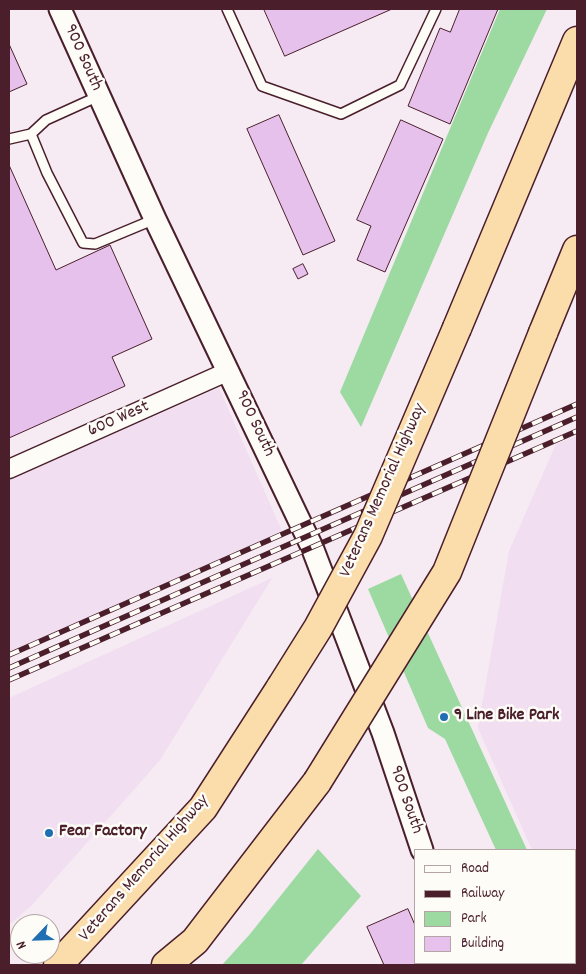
<!DOCTYPE html>
<html>
<head>
<meta charset="utf-8">
<style>
	body { margin:0 }
	#map { position:relative; width:586px; height:974px; overflow:hidden; background:#f6eaf3; font-family:Dekko,sans-serif }
	canvas { display:block }
	.frame { position:absolute; inset:0; border:10px solid #4a1f2b; pointer-events:none }
	.legend { position:absolute; left:414px; top:849px; width:162px; height:115px; box-sizing:border-box; background:#fdfcf7; border:1px solid #b5a4a5; margin:0; padding:6px 9px; list-style:none; font-size:15px; color:#4a1f2b }
	.legend li { display:flex; align-items:center; gap:10px; height:25px }
	.legend b { width:25px; border:1px solid #b5a4a5 }
	.north { position:absolute; left:10px; top:914px; width:50px; height:50px; box-sizing:border-box; background:#fdfcf7; border:1px solid #b5a4a5; border-radius:50%; rotate:246deg; font-size:14px; font-weight:700; line-height:20px; text-align:center; color:#4a1f2b }
	.north::after { content:''; display:block; margin:auto; width:18px; height:22px; background:#1f6fb2; clip-path:polygon(50% 0,100% 100%,50% 72%,0 100%) }
</style>
</head>
<body>
<div id="map">
<canvas width="586" height="974"></canvas>
<div class="frame"></div>
<ul class="legend">
<li><b style="height:6px;background:#fdfcf7"></b>Road</li>
<li><b style="height:6px;background:#4a1f2b"></b>Railway</li>
<li><b style="height:14px;background:#9cdaa2"></b>Park</li>
<li><b style="height:14px;background:#e6c1eb"></b>Building</li>
</ul>
<div class="north">N</div>
</div>
<script>
const context = document.querySelector('canvas').getContext('2d');
context.lineJoin = 'round';
function paint(path, color) {
  context.fillStyle = color;
  context.fill(path, 'evenodd');
}
function stroke(path, color, width, dash) {
  context.strokeStyle = color;
  context.lineWidth = width;
  context.lineCap = dash ? 'butt' : 'round';
  context.setLineDash(dash || []);
  context.stroke(path);
}
function drawText(font, color, halo, rows, align = 'center') {
  context.font = font + ' Dekko,sans-serif';
  context.lineWidth = 5;
  context.setLineDash([]);
  context.textBaseline = 'middle';
  context.strokeStyle = halo;
  context.fillStyle = color;
  for (const [text, x, y, turn = 0] of rows) {
    context.save();
    context.translate(x, y);
    context.rotate((+turn || 0) * Math.PI / 180);
    context.textAlign = isNaN(turn) ? turn : align;
    if (halo) context.strokeText(text, 0, 0);
    context.fillText(text, 0, 0);
    context.restore();
  }
}
paint(new Path2D(`
	M219 388 282 531 9 652V480Z
	M577 436V951L575 945V850H532L478 728 509 551 556 444Z
	M272 578 160 760 32 905 9 925V698Z`), '#f1def1');
paint(new Path2D(`
	M500 9H547L488 133 361 427 340 392Z
	M401 574 527 850H496L445 739 428 728 368 589Z
	M318 849 361 896 301 965H222L250 934Z`), '#9cdaa2');
const building = new Path2D(`
	M264 9H392L285 56Z
	M460 9H498L450 124 408 106 440 28 450 32Z
	M9 44 27 84 9 92Z
	M279 115 335 241 303 255 247 129Z
	M401 120 443 139 385 272 357 260 371 226 357 220Z
	M9 165 56 270 110 245 152 339 112 357 125 386 9 438Z
	M303 264 308 274 298 279 293 269Z
	M408 909 415 925V963H432L433 965H384L367 927Z`);
paint(building, '#e6c1eb');
stroke(building, '#4a1f2b', 1);
const service = new Path2D(`
	M227 9 262 86 341 114 400 85 436 9
	M99 96 46 120 31 134 47 173 83 243 95 244 155 219
	M9 139 31 134`);
const minor = new Path2D(`
	M9 469 229 371
	M575 921 577 920`);
const tertiary = new Path2D(`
	M60 9 155 219 312 547 383 733 422 850
	M472 963 473 965`);
const motorway = new Path2D(`
	M457 328 577 41
	M543 333 577 250
	M58 965 203 808 281 687
	M166 965 195 941 317 782`);
stroke(service, '#4a1f2b', 12);
stroke(minor, '#4a1f2b', 21);
stroke(tertiary, '#4a1f2b', 25);
stroke(motorway, '#4a1f2b', 31);
stroke(service, '#fdfcf7', 9);
stroke(minor, '#fdfcf7', 18);
stroke(tertiary, '#fdfcf7', 21);
stroke(motorway, '#fbddab', 28);
const rail = new Path2D(`
	M9 655 577 404
	M9 668 577 417
	M9 680 577 431`);
stroke(rail, '#4a1f2b', 5.5);
stroke(rail, '#fdfcf7', 4, [11]);
const motorwayBridge = new Path2D(`
	M281 687 318 628 368 536 457 328
	M317 782 447 572 543 333`);
stroke(motorwayBridge, '#4a1f2b', 31, []);
stroke(motorwayBridge, '#fbddab', 28);
for (const [x, y, r, color] of [
	[444,717,5,"#1f6fb2"],
	[49,833,5,"#1f6fb2"]
]) {
  const dot = new Path2D();
  dot.arc(x, y, r, 0, 2 * Math.PI);
  context.fillStyle = color;
  context.fill(dot);
  stroke(dot, '#fdfcf7', 2);
}
drawText('18px', '#4a1f2b', '#fdfcf7', [
	["900 South",82,58,66],
	["600 West",119,420,-24],
	["900 South",254,424,65],
	["Veterans Memorial Highway",384,491,-66],
	["900 South",405,800,71],
	["Veterans Memorial Highway",145,869,-49]
]);
drawText('bold 18px', '#4a1f2b', '#fdfcf7', [
	["9 Line Bike Park",454,717],
	["Fear Factory",59,833]
], 'left');
</script>
</body>
</html>
